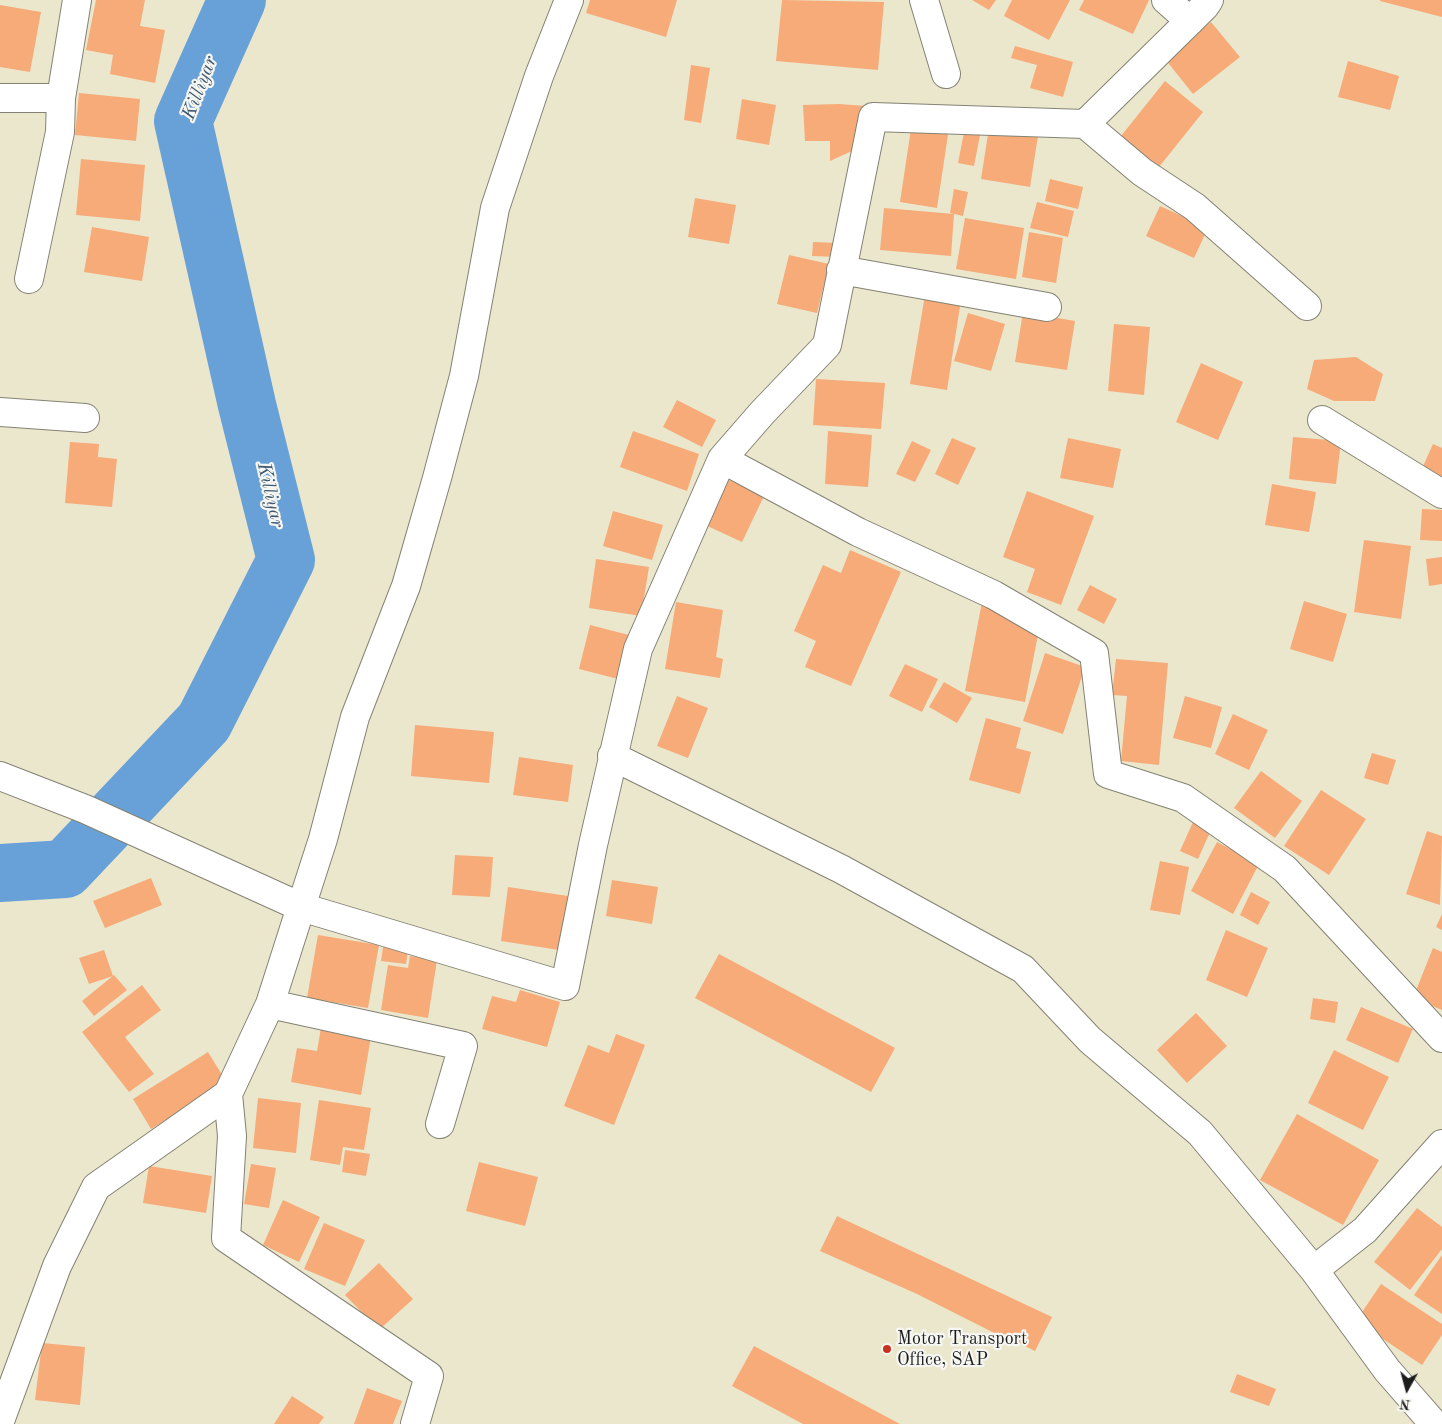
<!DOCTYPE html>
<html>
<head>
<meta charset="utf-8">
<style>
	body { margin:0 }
	#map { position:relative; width:1442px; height:1424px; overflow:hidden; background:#ebe7cd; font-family:"Old Standard TT",serif }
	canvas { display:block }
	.north { position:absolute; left:1382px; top:1364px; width:50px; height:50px; -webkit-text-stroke:4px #f6f6f2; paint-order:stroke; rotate:187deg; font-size:14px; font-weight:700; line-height:20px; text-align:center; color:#1c1c1c }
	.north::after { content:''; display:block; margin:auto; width:18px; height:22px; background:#1c1c1c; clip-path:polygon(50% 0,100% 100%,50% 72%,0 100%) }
</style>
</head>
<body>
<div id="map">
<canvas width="1442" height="1424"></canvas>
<div class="north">N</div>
</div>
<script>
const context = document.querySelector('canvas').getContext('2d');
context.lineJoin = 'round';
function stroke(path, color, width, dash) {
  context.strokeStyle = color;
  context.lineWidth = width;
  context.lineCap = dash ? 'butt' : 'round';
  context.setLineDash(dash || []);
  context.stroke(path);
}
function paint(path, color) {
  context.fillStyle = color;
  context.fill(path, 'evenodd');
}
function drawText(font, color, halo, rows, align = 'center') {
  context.font = font + ' "Old Standard TT",serif';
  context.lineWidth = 4.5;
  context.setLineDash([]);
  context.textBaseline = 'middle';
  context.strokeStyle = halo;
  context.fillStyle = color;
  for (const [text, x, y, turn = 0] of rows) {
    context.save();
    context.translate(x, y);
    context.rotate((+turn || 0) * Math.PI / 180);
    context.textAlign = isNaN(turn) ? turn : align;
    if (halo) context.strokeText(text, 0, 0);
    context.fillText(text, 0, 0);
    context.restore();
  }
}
stroke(new Path2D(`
	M0 873 65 869 204 722 286 560 247 405 183 121 237 0`), '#68a1d7', 58);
paint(new Path2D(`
	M96 0H145L140 26 165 30 155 83 110 74 113 55 86 50Z
	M590 0H677L666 37 586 13Z
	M782 0 884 2 878 70 776 61Z
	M972 0H996L989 10Z
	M1012 0H1070L1049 40 1004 16Z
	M1084 0H1149L1133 34 1079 10Z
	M1380 0H1442V17L1380 1Z
	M0 5 41 12 30 72 0 67Z
	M1211 22 1240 57 1193 94 1165 59Z
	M1015 46 1073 62 1063 97 1030 88 1037 65 1011 58Z
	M1348 61 1399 76 1390 110 1338 97Z
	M691 65 710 68 701 123 684 120Z
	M1165 81 1203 112 1159 167 1121 136Z
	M79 93 140 99 136 141 75 135Z
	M742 99 776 105 769 145 736 139Z
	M839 104 866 106 852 151 830 161V141H805L803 105Z
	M912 122 949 128 937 208 900 202Z
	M965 127 981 130 974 166 958 163Z
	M989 128 1038 136 1030 187 981 179Z
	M81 159 145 165 140 221 76 215Z
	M1050 179 1083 187 1078 209 1045 201Z
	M954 189 968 192 963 216 950 213Z
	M695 198 736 205 729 244 688 237Z
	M1037 202 1074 211 1068 237 1030 228Z
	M1160 206 1208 228 1194 258 1146 236Z
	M884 208 954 214 951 256 880 250Z
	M965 218 1024 228 1016 279 956 269Z
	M92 227 149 237 142 281 84 272Z
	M1029 232 1063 238 1056 283 1022 277Z
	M813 242 838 243 837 257 812 256Z
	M789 255 829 264 817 313 777 304Z
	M925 295 961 300 947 390 910 384Z
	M1023 312 1075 321 1067 370 1015 362Z
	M968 313 1005 324 991 371 954 361Z
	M1114 324 1150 327 1144 395 1108 391Z
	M1356 357 1383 374 1375 401H1334L1307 389 1314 360Z
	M1201 363 1243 382 1218 440 1176 422Z
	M816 379 885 383 881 429 813 425Z
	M677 400 716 420 702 447 663 427Z
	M633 431 699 454 687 491 620 467Z
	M828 431 872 435 868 487 825 484Z
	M1293 437 1341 441 1336 484 1289 479Z
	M952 438 976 448 958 485 935 474Z
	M1068 438 1121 449 1113 488 1060 478Z
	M912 441 931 450 915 482 896 474Z
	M70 442 99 444 98 457 117 459 112 507 65 503Z
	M1433 444 1442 448V482L1420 473Z
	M724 478 764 496 742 542 703 524Z
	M1272 484 1316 492 1309 532 1265 525Z
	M1027 491 1094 516 1061 605 1027 592 1035 569 1003 557Z
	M1422 509 1442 510V541L1420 540Z
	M613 511 663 525 652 560 603 546Z
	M1364 540 1411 546 1401 619 1354 612Z
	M850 550 901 572 851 686 805 667 816 641 794 631 823 565 841 573Z
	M1442 557V584L1429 586 1426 559Z
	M596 559 649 567 641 616 589 608Z
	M1090 585 1117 599 1104 624 1077 610Z
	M1304 601 1347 614 1333 662 1290 649Z
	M676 602 723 610 716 657 723 659 720 678 665 669Z
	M982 602 1042 614 1025 702 965 691Z
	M590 625 629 635 618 679 579 669Z
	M1045 653 1085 667 1063 734 1023 721Z
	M1116 659 1168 663 1159 765 1121 761 1127 696 1112 695Z
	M905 664 938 679 922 712 889 696Z
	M944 682 972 698 957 723 929 707Z
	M677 696 708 708 688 758 657 746Z
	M1185 696 1222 707 1211 748 1173 738Z
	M1233 714 1268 730 1249 770 1215 754Z
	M986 718 1021 728 1016 748 1031 752 1020 794 969 780Z
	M415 725 494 732 489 783 411 776Z
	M1372 753 1396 760 1388 785 1364 778Z
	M519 757 573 765 568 802 513 795Z
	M1261 771 1302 801 1275 838 1234 808Z
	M1321 790 1366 819 1329 875 1284 846Z
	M1193 822 1211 830 1198 859 1180 851Z
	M1427 831 1442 836 1440 905 1406 894Z
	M1217 842 1259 864 1233 914 1191 891Z
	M455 855 493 857 490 897 452 895Z
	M1160 861 1189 867 1180 915 1150 910Z
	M151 878 162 905 105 928 93 901Z
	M612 880 658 887 652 924 606 916Z
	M508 887 568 896 559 950 501 941Z
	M1251 892 1270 902 1258 925 1240 915Z
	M1442 914V930L1436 927Z
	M1226 930 1268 948 1247 997 1206 980Z
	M318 935 379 945 368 1008 307 998Z
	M384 941 409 945 406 964 381 961Z
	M1433 948 1442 952V1010L1413 998Z
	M104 950 113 976 89 984 79 958Z
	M719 954 895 1048 871 1092 695 998Z
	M410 956 437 960 428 1018 381 1010 388 965 408 968Z
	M114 975 127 990 94 1016 82 1001Z
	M142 985 161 1010 125 1037 154 1074 129 1092 82 1032Z
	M520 990 560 1002 547 1047 482 1029 492 996 516 1002Z
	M1313 998 1338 1002 1335 1023 1310 1019Z
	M1361 1007 1413 1029 1398 1063 1346 1040Z
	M1196 1013 1227 1046 1187 1083 1157 1050Z
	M322 1022 372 1031 361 1095 291 1082 297 1048 317 1051Z
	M616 1034 645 1045 614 1125 564 1106 588 1045 609 1053Z
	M1334 1050 1389 1077 1363 1130 1308 1103Z
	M208 1052 227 1083 151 1129 133 1099Z
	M258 1098 301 1103 296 1153 253 1148Z
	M319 1100 371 1108 364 1150 343 1147 340 1165 310 1160Z
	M1297 1114 1379 1160 1343 1225 1260 1180Z
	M345 1150 370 1154 366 1176 342 1172Z
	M479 1162 538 1177 525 1226 466 1211Z
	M251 1164 276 1168 269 1208 244 1204Z
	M149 1166 212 1176 206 1213 143 1203Z
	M283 1200 320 1217 299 1262 263 1245Z
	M1417 1208 1442 1227V1249L1410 1290 1374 1262Z
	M837 1216 1052 1317 1035 1351 1015 1341 1014 1343 917 1294 820 1251Z
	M324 1223 365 1240 345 1286 304 1269Z
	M1442 1255V1314L1414 1295Z
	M379 1263 413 1299 379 1330 345 1295Z
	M1381 1284 1442 1324V1335L1422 1365 1356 1321Z
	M42 1343 85 1347 80 1405 35 1400Z
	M754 1346 900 1424H803L732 1386Z
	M1237 1374 1276 1389 1269 1406 1230 1392Z
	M367 1388 402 1401 393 1424H354Z
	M292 1396 324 1417 319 1424H274Z`), '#f6ab79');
const minor = new Path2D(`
	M569 0 539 76 495 208 464 376 437 478 406 586 355 717 323 839 301 907 565 986 593 845 638 649 722 459 762 413 827 345 873 117 1085 124 1205 6 1209 0
	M924 0 946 74
	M1166 0 1190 21
	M0 98H61L77 0
	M1085 124 1142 172 1195 207 1307 306
	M841 270 1047 307
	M29 279 60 132 61 98
	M0 412 85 418
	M1322 420 1442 494
	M722 459 858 532 994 595 1094 653 1108 774 1183 798 1285 869 1442 1038
	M612 756 841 869 1023 969 1090 1040 1200 1133 1314 1270 1365 1230 1442 1144
	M0 776 85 809 301 907 270 1004 228 1094 96 1187 57 1266 0 1421
	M270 1004 463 1046 440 1124
	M228 1094 232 1136 226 1238 429 1376 415 1424
	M1314 1270 1387 1370 1434 1424`);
stroke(minor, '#848274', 30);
stroke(minor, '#fff', 28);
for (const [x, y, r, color] of [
	[887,1349,5,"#c8321e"]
]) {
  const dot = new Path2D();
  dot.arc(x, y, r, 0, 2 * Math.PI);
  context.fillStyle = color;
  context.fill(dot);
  stroke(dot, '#f6f6f2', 2);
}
drawText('18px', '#1c1c1c', '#f6f6f2', [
	["Motor Transport",897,1339],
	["Office, SAP",897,1360]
], 'left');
drawText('italic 19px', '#3e5870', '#f6f6f2', [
	["Killiyar",200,88,-69],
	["Killiyar",270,495,77]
]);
</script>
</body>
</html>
